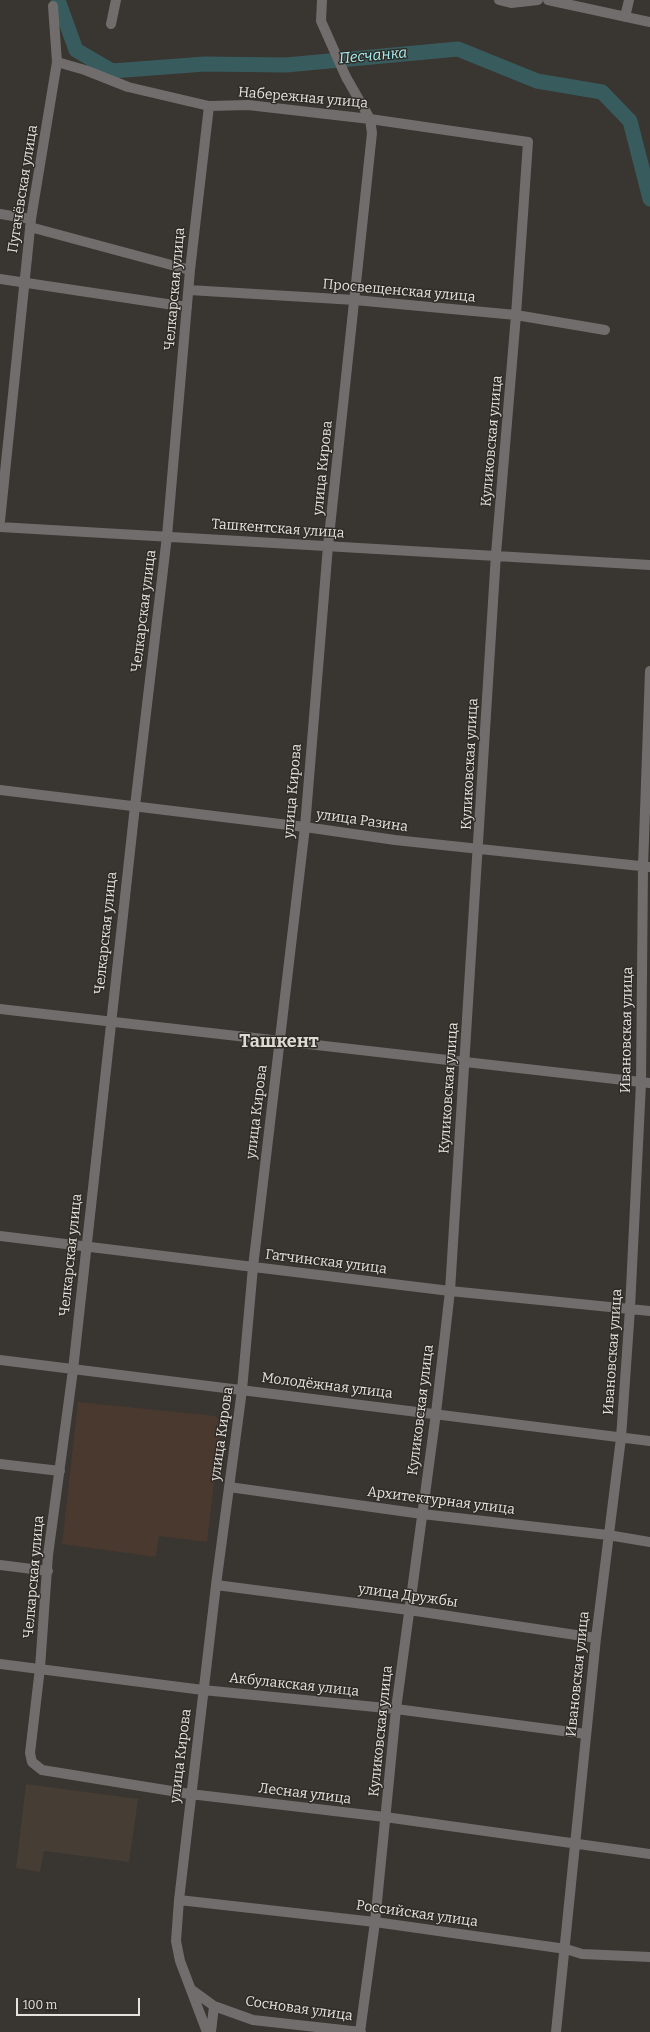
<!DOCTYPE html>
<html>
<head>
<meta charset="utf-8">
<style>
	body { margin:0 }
	#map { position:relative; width:650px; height:2032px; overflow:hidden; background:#393530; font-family:Bitter,serif }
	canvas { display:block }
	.scale { position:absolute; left:16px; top:1998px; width:124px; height:18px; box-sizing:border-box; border:2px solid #e5e2df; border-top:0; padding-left:5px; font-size:12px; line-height:14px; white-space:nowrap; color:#e5e2df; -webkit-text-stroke:3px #2f2b26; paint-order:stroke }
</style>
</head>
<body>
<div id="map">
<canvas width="650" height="2032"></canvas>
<div class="scale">100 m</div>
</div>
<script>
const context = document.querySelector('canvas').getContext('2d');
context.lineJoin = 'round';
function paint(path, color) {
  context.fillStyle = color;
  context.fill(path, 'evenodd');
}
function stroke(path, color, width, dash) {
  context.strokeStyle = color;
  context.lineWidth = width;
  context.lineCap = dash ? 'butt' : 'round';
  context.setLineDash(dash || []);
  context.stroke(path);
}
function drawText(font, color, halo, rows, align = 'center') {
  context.font = font + ' Bitter,serif';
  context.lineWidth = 3;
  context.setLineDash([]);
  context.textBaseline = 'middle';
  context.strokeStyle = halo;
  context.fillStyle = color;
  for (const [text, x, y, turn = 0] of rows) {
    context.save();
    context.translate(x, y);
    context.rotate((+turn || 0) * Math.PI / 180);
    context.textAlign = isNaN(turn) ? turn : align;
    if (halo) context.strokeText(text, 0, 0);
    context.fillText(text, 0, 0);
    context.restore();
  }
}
paint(new Path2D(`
	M26 1784 138 1799 129 1862 44 1851 40 1872 16 1868Z`), '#463e34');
paint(new Path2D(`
	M78 1402 216 1416 221 1425 207 1542 159 1536 156 1557 62 1544Z`), '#4a392f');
stroke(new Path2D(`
	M58 0 76 50 112 71 205 64 286 65 458 49 537 81 602 92 630 121 650 199`), '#385c5e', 15);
stroke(new Path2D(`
	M499 0 511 3 538 0
	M548 0 650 22
	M625 17 629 0
	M111 24 116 0
	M57 62 85 70 128 87 209 106 248 105 370 119 528 142 516 315 496 554 450 1291 436 1413 396 1709 375 1922 360 2032
	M209 106 190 270 167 536 135 806 73 1370 48 1555 40 1668 30 1753 32 1762 42 1770 190 1794 385 1817 650 1854
	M0 214 31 219
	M30 227 190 270
	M0 279 187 307
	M189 290 355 300 516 315 605 330
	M0 521 31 219 57 62 53 6
	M0 527 650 565
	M0 790 305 827 395 840 650 867
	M0 1009 650 1083
	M0 1236 450 1291 650 1311
	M0 1360 650 1441
	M0 1464 60 1471
	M229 1487 422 1514 608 1535 650 1542
	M0 1565 48 1571
	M216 1585 409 1610 596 1638
	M0 1664 203 1690 396 1709 586 1734
	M179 1900 375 1922 566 1949 582 1954 650 1957
	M192 1990 214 2006 253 2020 361 2032
	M207 2032 180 1961 176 1941 179 1900 216 1585 242 1390 253 1267 305 827 328 546 372 133 370 119 346 77 321 21 322 0
	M211 2032 214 2006
	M556 2032 596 1638 621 1438 630 1309 641 1083 643 867 650 671`), '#706d6c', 10);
drawText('14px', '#e5e2df', '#2f2b26', [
	["Набережная улица",303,98,5],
	["Пугачёвская улица",23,189,-81],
	["Челкарская улица",175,289,-85],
	["Просвещенская улица",399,291,5],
	["Куликовская улица",492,441,-85],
	["улица Кирова",323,468,-84],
	["Ташкентская улица",278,529,4],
	["Челкарская улица",144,611,-83],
	["Куликовская улица",470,764,-87],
	["улица Кирова",293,791,-85],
	["улица Разина",362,821,8],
	["Челкарская улица",106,933,-84],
	["Ивановская улица",627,1030,-89],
	["Куликовская улица",449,1088,-86],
	["улица Кирова",257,1112,-83],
	["Челкарская улица",71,1255,-84],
	["Гатчинская улица",326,1262,7],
	["Ивановская улица",613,1352,-86],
	["Молодёжная улица",327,1386,7],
	["Куликовская улица",421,1410,-83],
	["улица Кирова",222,1434,-82],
	["Архитектурная улица",441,1501,7],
	["Челкарская улица",34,1577,-85],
	["улица Дружбы",408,1596,8],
	["Ивановская улица",578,1674,-84],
	["Акбулакская улица",294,1685,6],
	["Куликовская улица",381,1731,-84],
	["улица Кирова",181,1756,-83],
	["Лесная улица",305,1794,7],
	["Российская улица",417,1914,8],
	["Сосновая улица",299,2009,8]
]);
drawText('italic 15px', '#a5edf0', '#2f2b26', [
	["Песчанка",373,56,-5]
]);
drawText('bold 18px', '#ded9d2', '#2f2b26', [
	["Ташкент",279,1042]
]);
</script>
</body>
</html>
